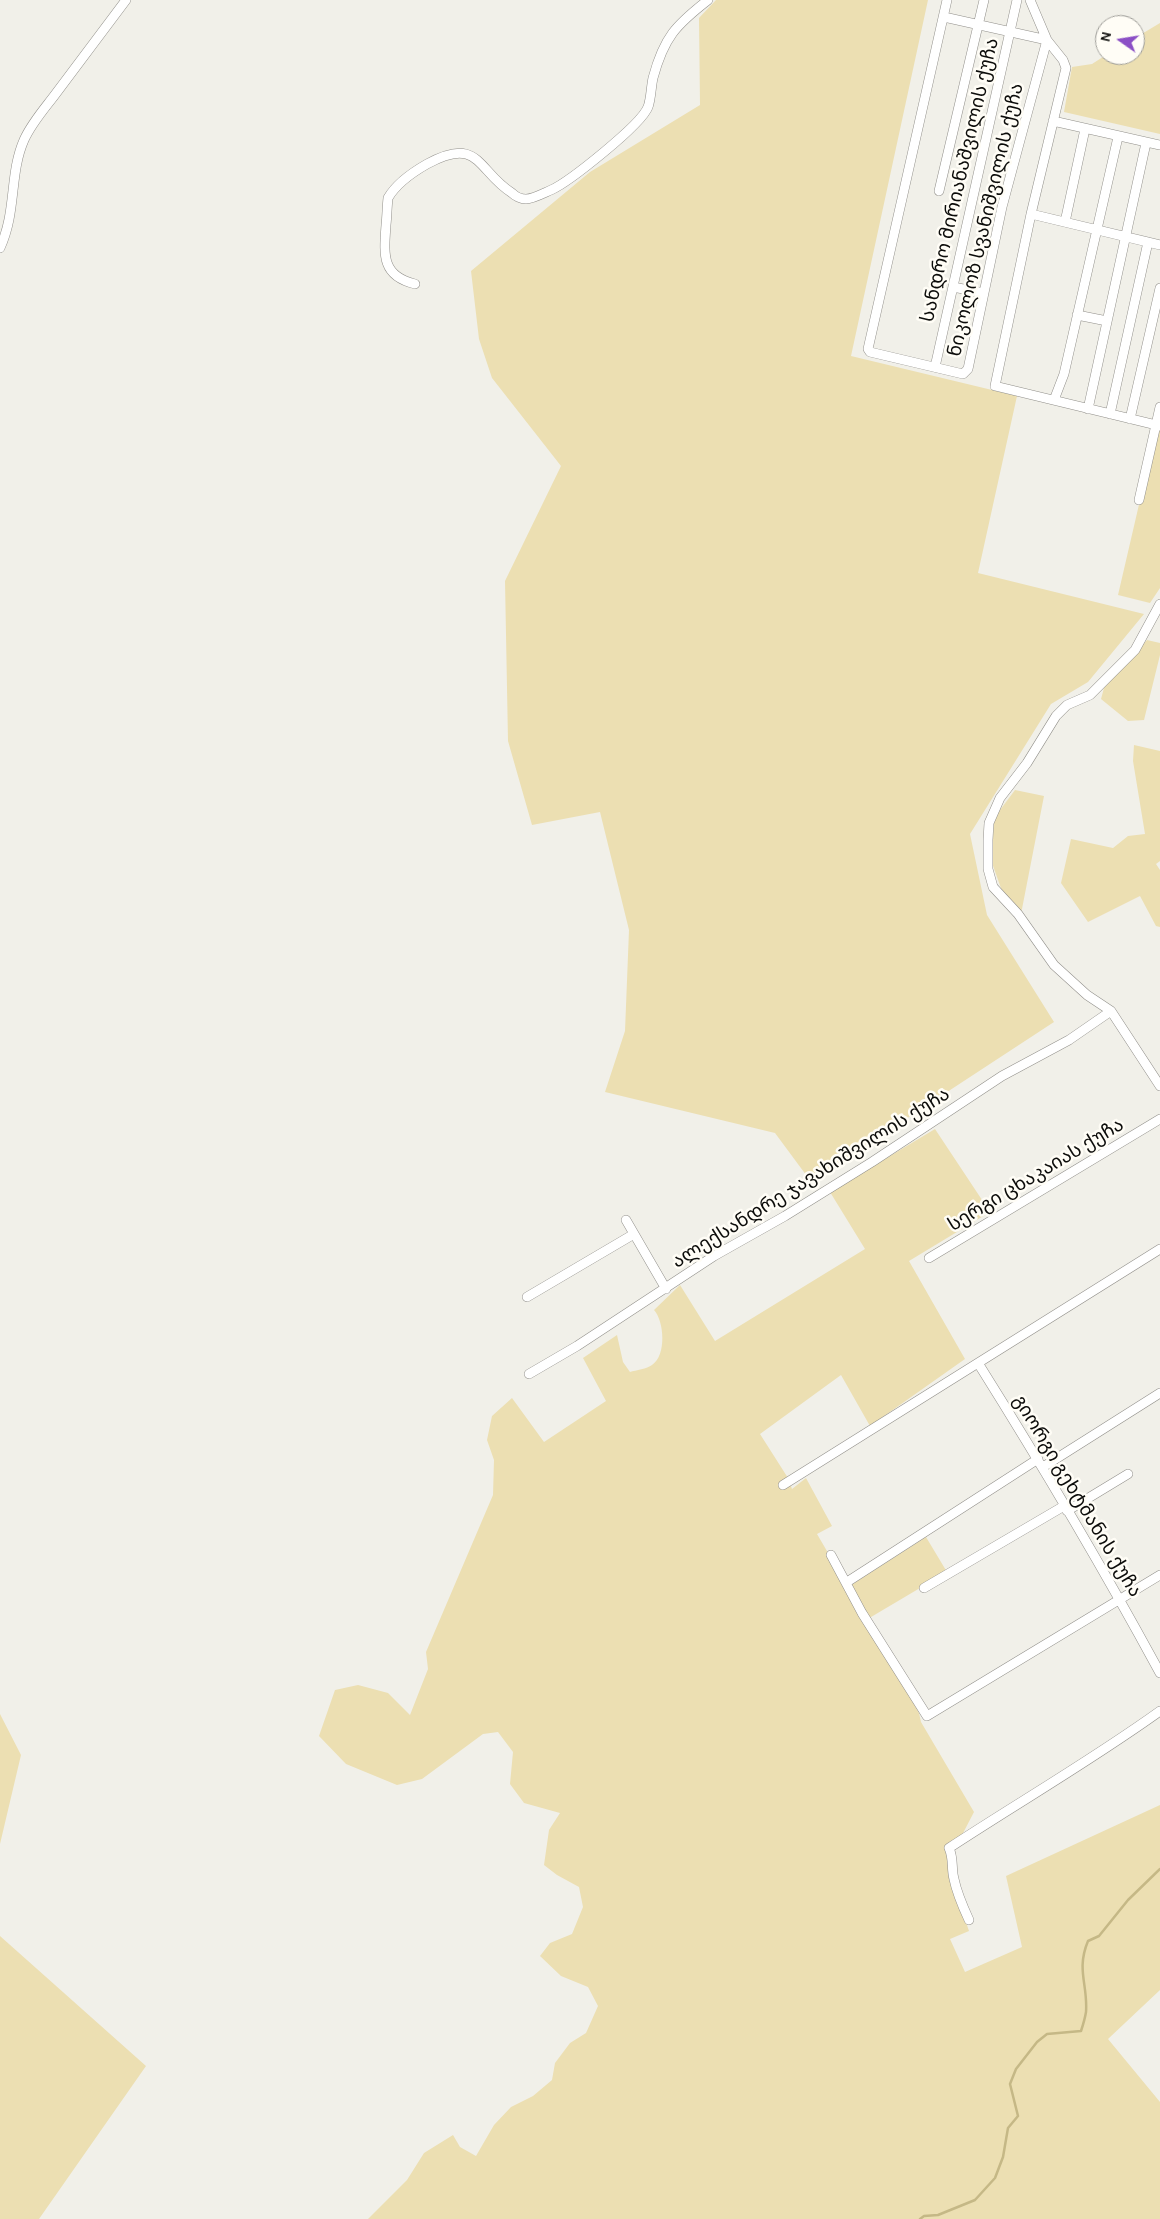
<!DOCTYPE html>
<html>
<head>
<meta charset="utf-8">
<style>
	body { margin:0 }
	#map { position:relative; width:1160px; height:2219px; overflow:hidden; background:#f1f0e9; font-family:Karla,sans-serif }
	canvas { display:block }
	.north { position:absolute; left:1095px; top:15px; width:50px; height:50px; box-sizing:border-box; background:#fffdf6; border:1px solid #9e9d98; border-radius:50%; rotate:283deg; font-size:14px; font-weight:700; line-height:20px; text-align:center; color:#0c0c0a }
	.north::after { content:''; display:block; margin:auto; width:18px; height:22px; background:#8b4fc5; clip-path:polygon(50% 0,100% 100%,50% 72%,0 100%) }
</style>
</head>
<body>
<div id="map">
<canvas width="1160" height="2219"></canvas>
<div class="north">N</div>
</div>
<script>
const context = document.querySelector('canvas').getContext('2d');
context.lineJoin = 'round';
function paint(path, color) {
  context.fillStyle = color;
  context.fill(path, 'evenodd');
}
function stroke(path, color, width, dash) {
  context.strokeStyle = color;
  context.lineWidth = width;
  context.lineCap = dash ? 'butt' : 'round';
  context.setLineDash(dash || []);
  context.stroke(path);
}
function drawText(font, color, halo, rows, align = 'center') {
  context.font = font + ' Karla,"Noto Sans Georgian",sans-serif';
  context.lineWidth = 5;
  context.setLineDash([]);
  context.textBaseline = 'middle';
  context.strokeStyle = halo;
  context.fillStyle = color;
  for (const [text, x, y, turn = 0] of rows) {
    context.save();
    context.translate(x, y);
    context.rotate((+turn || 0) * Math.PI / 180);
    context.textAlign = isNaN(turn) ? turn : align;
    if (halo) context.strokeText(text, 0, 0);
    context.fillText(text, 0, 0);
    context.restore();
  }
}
paint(new Path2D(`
	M716 0H928L851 356 1017 396 978 573 1144 614 1088 682 1051 704 970 834 987 915 1054 1022 883 1134 812 1183 775 1133 605 1092 625 1031 629 930 600 812 532 825 508 741 505 581 561 466 492 378 479 339 471 271 590 172 700 105 699 18Z
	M1160 23V134L1064 112 1072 67 1092 64 1106 55H1135V38Z
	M1160 414V588L1150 603 1118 595Z
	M1147 640 1160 643V655L1144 720 1128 721 1101 699 1104 688Z
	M1134 745 1160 751V861L1156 864 1160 870V927L1156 926 1140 896 1088 922 1061 883 1071 839 1113 848 1128 836 1145 834 1133 761Z
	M1015 790 1044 796 1021 914 1002 891 992 863 994 818Z
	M935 1129 990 1212 909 1261 965 1359 870 1426 841 1375 760 1434 788 1478 792 1489 806 1478 832 1526 817 1534 848 1587 926 1537 947 1572 866 1620 919 1713 921 1722 974 1812 948 1862 953 1885 969 1931 950 1939 965 1972 1022 1947 1006 1876 1160 1805V1990L1108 2039 1160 2102V2219H368L407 2180 424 2153 453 2135 460 2147 476 2156 494 2125 511 2107 533 2096 552 2080 555 2063 570 2043 586 2033 598 2006 588 1987 561 1976 540 1956 550 1943 572 1934 583 1907 579 1887 557 1875 544 1865 549 1830 560 1813 524 1803 510 1784 513 1752 498 1732 483 1734 422 1779 397 1785 346 1764 319 1736 335 1690 358 1685 388 1693 410 1715 428 1669 426 1652 493 1495 494 1460 487 1440 492 1416 512 1398 544 1442 606 1401 583 1358 617 1335 623 1362 630 1372C636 1370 647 1369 652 1365 667 1355 664 1321 654 1310L680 1285 715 1341 865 1249 830 1192Z
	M0 1714 21 1755 0 1844Z
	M0 1936 146 2066 39 2219H0Z`), '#ecdfb2');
stroke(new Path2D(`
	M920 2219 924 2216 938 2215 975 2200 995 2178 1003 2157 1008 2128 1018 2116 1010 2084 1016 2069 1037 2042 1047 2034 1081 2031C1083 2025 1085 2018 1086 2012 1088 1984 1076 1970 1088 1941L1099 1936 1128 1900 1160 1869`), '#c5b886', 2.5);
const minor = new Path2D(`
	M947 0 868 349 870 352 963 374 968 369 1002 207 1047 40 1030 0
	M944 17 1047 40
	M1047 40 1063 60 1066 68 1031 214 1160 245
	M1053 121 1160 145
	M939 191 984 0
	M1031 214 995 386 1160 426
	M1065 222 1085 129
	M0 248C17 211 9 174 24 140 32 122 46 107 57 92 80 61 103 31 126 0
	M415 284C381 276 384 254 386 225 387 216 387 207 388 198 396 184 413 172 427 164 480 135 477 171 512 193 515 196 521 199 526 199 533 199 544 193 551 190 569 182 641 125 648 107 651 99 651 87 653 78 664 37 676 25 708 0
	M953 287 984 293
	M1077 315 1107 321
	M935 367 1017 0
	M1054 400 1064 374 1118 137
	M1088 409 1146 143
	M1110 414 1148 242
	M1130 419 1160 288
	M1139 500 1160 407
	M1160 604 1135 650 1090 695 1067 705 1056 716 1027 763 1000 798 989 823 988 840V869L993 887 1018 914 1054 965 1087 995 1111 1011 1160 1086
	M626 1220 666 1289
	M929 1258 1160 1119
	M527 1297 634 1234
	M978 1363C1042 1465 1103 1568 1160 1673
	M529 1374 577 1346 714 1256 785 1216 872 1162 1002 1076 1069 1040 1111 1011
	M1043 1467 1160 1393
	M783 1485 1160 1249
	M1067 1511 1128 1474
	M831 1555 862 1613 927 1716 1160 1575
	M847 1582 1038 1459
	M924 1588 1064 1506
	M969 1920C963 1907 957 1894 954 1879 951 1868 954 1859 949 1848 1019 1802 1092 1760 1160 1711`);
stroke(minor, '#918f8a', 10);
stroke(minor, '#fff', 9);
drawText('19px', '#0c0c0a', '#fffdf6', [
	["სანდრო მირიანაშვილის ქუჩა",960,180,-77],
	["ნიკოლოზ სვანიშვილის ქუჩა",986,220,-77],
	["სერგი ცხაკაიას ქუჩა",1036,1175,-31],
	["ალექსანდრე ჯავახიშვილის ქუჩა",811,1178,-32],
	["გიორგი გეხტმანის ქუჩა",1077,1496,59]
]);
</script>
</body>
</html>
